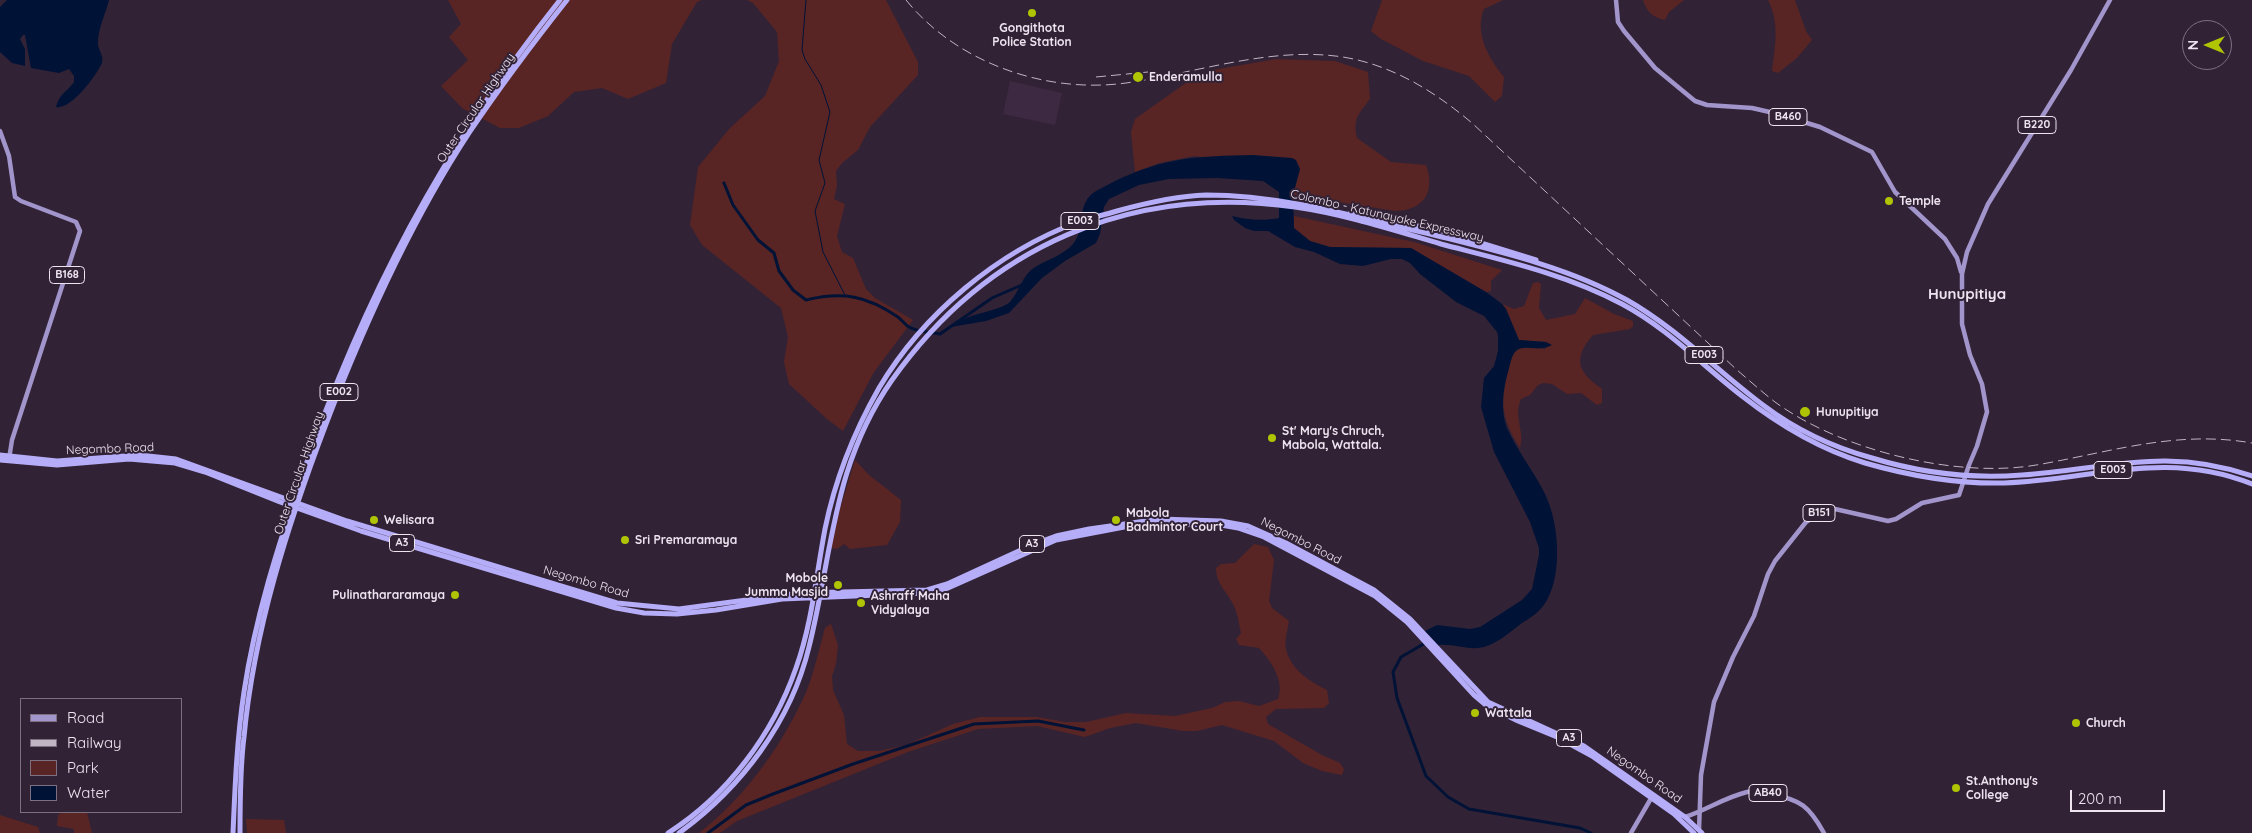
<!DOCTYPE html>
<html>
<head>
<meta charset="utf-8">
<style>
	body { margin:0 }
	#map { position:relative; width:2252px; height:833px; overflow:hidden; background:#322236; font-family:Quicksand,sans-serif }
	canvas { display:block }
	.legend { position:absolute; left:20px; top:698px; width:162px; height:115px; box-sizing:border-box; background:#322236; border:1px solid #7d7080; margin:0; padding:6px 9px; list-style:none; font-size:15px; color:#eee4f0 }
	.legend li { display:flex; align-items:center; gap:10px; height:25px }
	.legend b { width:25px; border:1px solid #7d7080 }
	.north { position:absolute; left:2182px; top:20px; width:50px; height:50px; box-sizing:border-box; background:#322236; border:1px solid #7d7080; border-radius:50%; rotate:270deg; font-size:14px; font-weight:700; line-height:20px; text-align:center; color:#eee4f0 }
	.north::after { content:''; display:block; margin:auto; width:18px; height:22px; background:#afc504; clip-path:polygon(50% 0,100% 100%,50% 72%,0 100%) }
	.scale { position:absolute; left:2070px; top:790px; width:95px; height:22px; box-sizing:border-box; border:2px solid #eee4f0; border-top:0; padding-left:6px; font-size:15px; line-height:18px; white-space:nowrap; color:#eee4f0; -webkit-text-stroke:4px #322236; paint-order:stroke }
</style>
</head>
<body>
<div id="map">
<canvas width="2252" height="833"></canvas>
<ul class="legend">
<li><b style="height:6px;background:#a195cb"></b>Road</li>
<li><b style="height:6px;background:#c0b5c3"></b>Railway</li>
<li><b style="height:14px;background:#582524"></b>Park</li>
<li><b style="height:14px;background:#001337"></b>Water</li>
</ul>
<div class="north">N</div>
<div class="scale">200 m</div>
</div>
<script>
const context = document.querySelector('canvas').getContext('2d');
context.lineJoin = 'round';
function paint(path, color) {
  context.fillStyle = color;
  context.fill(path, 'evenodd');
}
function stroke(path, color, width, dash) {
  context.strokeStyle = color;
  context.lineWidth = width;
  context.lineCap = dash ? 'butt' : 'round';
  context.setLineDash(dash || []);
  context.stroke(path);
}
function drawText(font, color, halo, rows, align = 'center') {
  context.font = font + ' Quicksand,sans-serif';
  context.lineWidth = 4;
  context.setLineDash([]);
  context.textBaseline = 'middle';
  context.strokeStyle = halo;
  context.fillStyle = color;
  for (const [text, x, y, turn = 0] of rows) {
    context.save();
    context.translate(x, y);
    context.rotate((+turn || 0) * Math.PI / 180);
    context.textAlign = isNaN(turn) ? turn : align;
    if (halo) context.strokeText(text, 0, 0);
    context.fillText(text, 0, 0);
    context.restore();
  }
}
paint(new Path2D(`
	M1010 81 1062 93 1055 125 1003 114Z`), '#3d2942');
paint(new Path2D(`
	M448 0H702L697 2 672 44 666 83 628 99 602 88 574 92 548 116 519 128H500L462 108 441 86 468 60 449 37 461 24Z
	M747 0H886L918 62V75L870 127 858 150 842 163 836 171 837 186 834 199 845 204 837 236 842 252 853 258 866 289 875 298 913 320 874 372 843 431 827 419 789 384 784 362 788 337 781 308 702 245 690 225 698 167 730 128 765 96 779 61 777 32 753 3Z
	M1382 0H1503L1484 9C1474 33 1489 59 1504 77L1502 96 1495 102 1469 76 1423 61 1381 39 1371 31Z
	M1643 0H1684L1669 12 1665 20C1652 17 1647 12 1643 0Z
	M1768 0H1795L1806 31 1812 40 1797 58 1778 73 1772 71C1775 47 1780 23 1768 0Z
	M1276 59 1335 61 1368 72 1370 99C1358 115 1353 118 1357 138L1391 162 1426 165C1436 192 1423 211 1395 211L1293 195 1300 169 1194 156 1159 163 1135 172 1131 132 1135 119 1190 80 1213 70Z
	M1294 216 1414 242 1502 270 1491 281V291L1486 292 1411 248 1330 247 1310 241 1294 228Z
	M1538 282 1541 284 1539 308 1546 320 1575 314 1585 298 1614 314 1633 321V326L1630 329 1593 335C1572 359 1578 372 1602 389V403L1597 405 1581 393 1567 394 1552 384 1543 383 1538 385 1530 395 1521 399C1513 416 1525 431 1520 448 1500 416 1500 401 1510 364 1512 359 1513 351 1519 349 1527 347 1538 349 1546 349V342L1519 340 1506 309 1502 304 1514 309 1524 306 1533 283Z
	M855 460 869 475 901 500 900 522 887 545 850 549 844 544 837 549 831 548 835 525Z
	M1254 544 1268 547 1274 560 1269 601 1272 608 1289 621C1288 629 1284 641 1286 649 1291 670 1309 681 1327 690L1329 703 1324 708 1276 709 1266 717 1268 724 1322 755 1340 763 1344 769 1342 775 1322 771 1303 763 1274 741 1222 725 1197 731H1183L1136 723 1110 728 1085 737 1037 726 978 729 908 752 737 821 720 833H699C743 799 778 751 802 701 813 679 818 652 825 628L831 624 838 645 836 664 832 676 833 690 844 715 847 744 858 751H879L906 745 953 724 980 717H1037L1065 722H1086L1126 713 1175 716 1212 708 1225 702 1239 701 1259 706 1278 699C1285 681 1271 661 1259 648L1239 645 1236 639 1241 633C1239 625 1238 614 1234 606 1228 592 1216 585 1216 568L1221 564 1235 563Z
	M62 812H87L92 833H74V829L57 826 58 815Z
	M0 815 38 827 40 833H0Z
	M246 819 284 820 286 833H247Z`), '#582524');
paint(new Path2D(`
	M7 0H109C106 13 97 30 98 45 99 51 104 56 102 63 96 76 71 110 56 107 60 93 67 92 74 82V76L69 69 59 73 31 68 25 35H23L20 39 25 49V66L12 63 0 52V7Z
	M1253 155 1292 158 1296 160 1300 169 1293 195 1294 228 1310 241 1330 247 1411 248 1486 292 1502 304 1506 309 1519 340 1546 342 1552 345C1541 352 1523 344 1516 351 1511 355 1510 366 1508 372 1503 389 1500 410 1507 428 1517 450 1532 469 1543 490 1559 519 1563 572 1547 600 1541 611 1532 617 1522 623 1510 632 1498 643 1484 647 1470 651 1453 643 1438 645L1425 631 1437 625 1470 629 1480 627 1522 600 1532 589 1539 555V548L1530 522 1494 452 1481 407 1484 378 1494 366 1498 351V336L1497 332 1484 316 1456 302 1420 274 1410 263 1402 259H1391L1363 266 1340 264 1314 252 1295 247 1268 231H1254L1245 228 1234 220 1232 216C1247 220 1264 221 1279 218V192L1263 181 1217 178 1169 179 1139 185 1109 199 1104 207 1100 234 1096 243 1065 261 1042 278 1009 313 986 321 951 327C966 313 1001 311 1010 302 1018 293 1022 278 1031 270 1042 261 1063 256 1073 244 1084 231 1078 212 1088 198 1094 190 1105 187 1113 182 1165 157 1197 156 1253 155Z`), '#001337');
stroke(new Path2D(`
	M806 0 802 50 805 59 821 85 830 112 819 160 825 183 815 211 823 252 845 295`), '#001337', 1);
stroke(new Path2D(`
	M724 183 733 205 758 240 774 253 779 271 793 290 806 300C843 291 867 296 898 317 902 320 905 325 909 327 917 332 931 332 940 334L992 298 1024 284
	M1427 642 1401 657 1393 672 1397 698 1426 776 1448 797 1469 809 1580 828 1591 833
	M708 833 746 805 773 794 853 764 974 724 1038 721 1084 730`), '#001337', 3);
stroke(new Path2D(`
	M1616 0 1618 22 1624 31 1655 68 1695 101 1707 105 1752 108 1774 113 1820 127 1872 152 1895 192 1945 239 1957 258 1961 272
	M0 131 9 156 15 197 21 201 76 222 80 231 12 440 9 459
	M1685 817C1706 810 1726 797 1747 792 1754 790 1764 792 1771 794 1801 800 1809 806 1824 833
	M1699 830 1701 775 1714 702 1733 657 1754 616 1768 574 1775 561 1806 522 1823 511 1835 509 1888 521 1896 519 1922 503 1959 495 1969 465 1977 446 1987 412 1982 384 1970 355 1962 324V274L1967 252 1988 204 2071 70 2110 0
	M1631 833 1653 795`), '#a195cb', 4.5);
stroke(new Path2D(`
	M1351 212 1442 231 1536 260
	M0 455 57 461 139 455 176 459 347 521 617 603 679 609 799 593 927 590 947 584 1034 544 1056 536 1089 529 1160 519 1221 521 1248 526 1286 543 1374 590 1410 619 1488 702 1584 746 1685 817 1702 833
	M0 460 57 465 129 459 175 463 205 472 280 502 361 531 616 608 644 613 677 614 716 610 782 599 928 593 948 588 1056 540 1140 524 1221 525 1238 528 1264 537 1375 596 1407 622 1474 695 1487 706 1518 721 1557 737 1592 756 1674 814 1694 833
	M233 833C235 786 237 738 244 692 255 618 278 546 302 476 363 299 443 147 560 0
	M240 833C240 801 240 769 244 737 254 629 288 524 326 424 365 323 410 223 469 133 500 87 533 43 567 0
	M668 833C727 796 773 734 796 668 812 624 816 576 825 529 835 480 854 432 879 388 923 314 997 252 1078 222 1090 218 1104 215 1117 211 1146 203 1176 196 1206 195 1281 195 1353 216 1426 233 1493 250 1566 266 1627 300 1678 329 1717 371 1763 405 1796 430 1832 447 1872 458 1921 473 1971 479 2022 475 2107 469 2166 446 2252 476
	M679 833C741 788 791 722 809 647 833 551 832 466 892 380 987 246 1131 184 1295 207 1344 214 1393 230 1441 244 1502 260 1566 274 1622 304 1667 328 1702 365 1742 396 1779 425 1819 449 1865 463 1910 476 1957 484 2004 483 2092 480 2165 449 2252 484`), '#b5adf7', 5);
stroke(new Path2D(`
	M906 0C957 63 1046 94 1126 83 1197 73 1270 46 1343 57 1392 65 1434 91 1472 123L1737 370C1750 381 1762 392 1775 402 1842 451 1960 480 2042 464 2114 451 2178 430 2252 443
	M1096 77 1148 72`), '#c0b5c3', 1, [10, 5]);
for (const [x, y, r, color] of [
	[1032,13,5,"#afc504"],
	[1138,77,6,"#afc504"],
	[1889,201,5,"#afc504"],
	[1805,412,6,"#afc504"],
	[1272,438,5,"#afc504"],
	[374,520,5,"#afc504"],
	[1116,520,5,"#afc504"],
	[625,540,5,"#afc504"],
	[838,585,5,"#afc504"],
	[455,595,5,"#afc504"],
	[861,603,5,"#afc504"],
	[1475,713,5,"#afc504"],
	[2076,723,5,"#afc504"],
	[1956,788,5,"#afc504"]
]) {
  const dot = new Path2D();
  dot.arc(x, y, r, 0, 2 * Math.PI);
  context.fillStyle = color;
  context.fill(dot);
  stroke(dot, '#322236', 2);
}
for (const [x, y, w] of [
	[1788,117,38],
	[2037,125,38],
	[1080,221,38],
	[67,275,35],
	[1704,355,38],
	[339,392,38],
	[2113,470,38],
	[1819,513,32],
	[402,543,25],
	[1032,544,25],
	[1569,738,25],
	[1768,793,38]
]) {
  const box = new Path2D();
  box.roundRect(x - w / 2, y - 8.5, w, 17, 4);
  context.fillStyle = '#322236';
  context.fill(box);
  stroke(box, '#eee4f0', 1);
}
drawText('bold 11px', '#eee4f0', null, [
	["B460",1788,117],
	["B220",2037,125],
	["E003",1080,221],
	["B168",67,275],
	["E003",1704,355],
	["E002",339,392],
	["E003",2113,470],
	["B151",1819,513],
	["A3",402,543],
	["A3",1032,544],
	["A3",1569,738],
	["AB40",1768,793]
]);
drawText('bold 12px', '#eee4f0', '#322236', [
	["Gongithota",1032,28,"center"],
	["Police Station",1032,42,"center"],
	["Enderamulla",1149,77],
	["Temple",1899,201],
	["Hunupitiya",1816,412],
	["St' Mary's Chruch,",1282,431],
	["Mabola, Wattala.",1282,445],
	["Mabola",1126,513],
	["Badmintor Court",1126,527],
	["Welisara",384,520],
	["Sri Premaramaya",635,540],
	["Mobole",828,578,"right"],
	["Jumma Masjid",828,592,"right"],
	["Pulinathararamaya",445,595,"right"],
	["Ashraff Maha",871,596],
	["Vidyalaya",871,610],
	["Wattala",1485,713],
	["Church",2086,723],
	["St.Anthony's",1966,781],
	["College",1966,795]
], 'left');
drawText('12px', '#eee4f0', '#322236', [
	["Outer Circular Highway",476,108,-56],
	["Colombo - Katunayake Expressway",1387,216,13],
	["Negombo Road",110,449,-2],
	["Outer Circular Highway",299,473,-71],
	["Negombo Road",1301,541,27],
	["Negombo Road",586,582,16],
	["Negombo Road",1644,775,35]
]);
drawText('bold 15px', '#eee4f0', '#322236', [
	["Hunupitiya",1967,294]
]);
</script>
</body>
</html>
